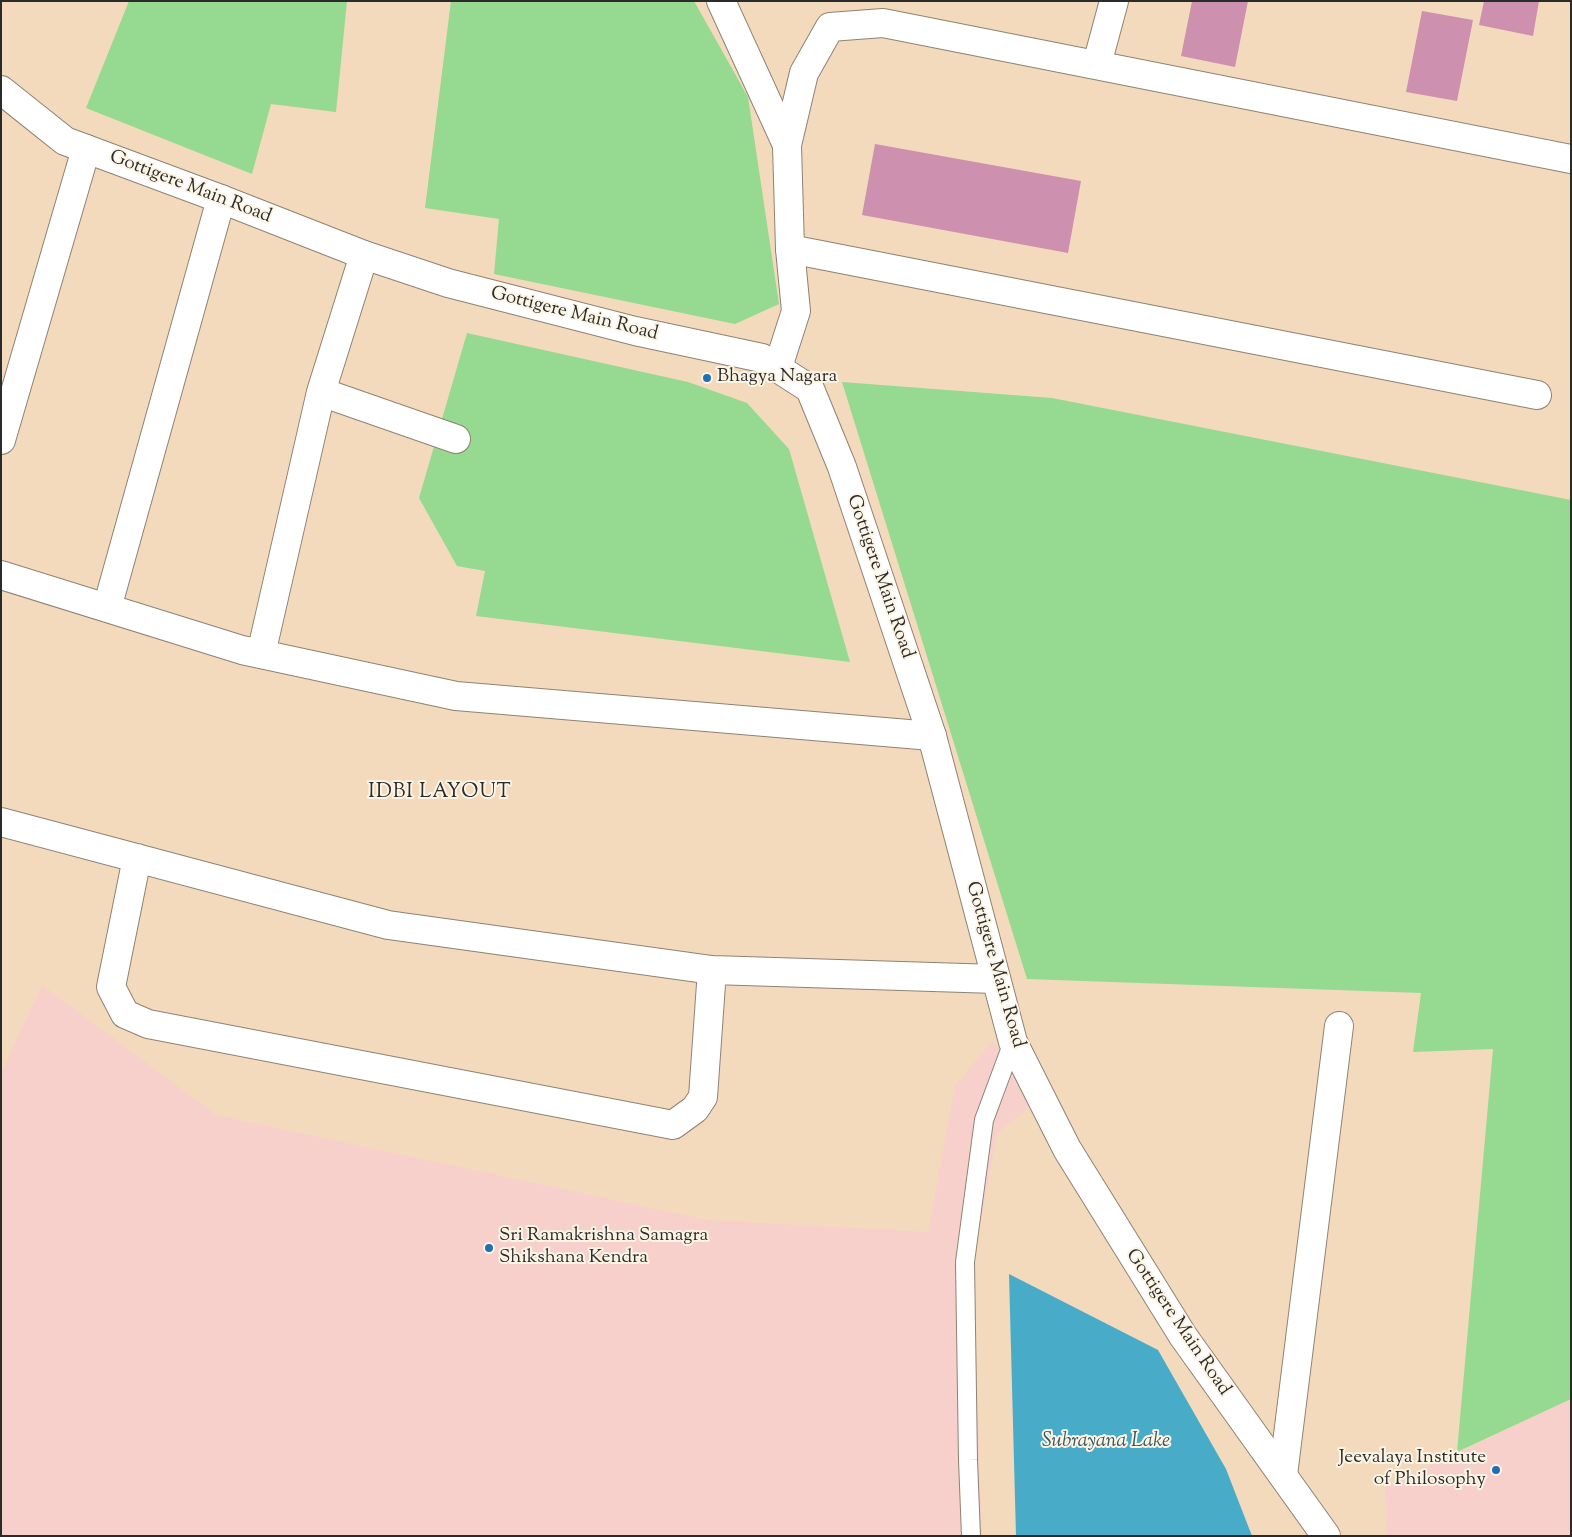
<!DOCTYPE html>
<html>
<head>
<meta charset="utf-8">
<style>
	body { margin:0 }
	#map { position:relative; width:1572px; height:1537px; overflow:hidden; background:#f3dabc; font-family:"Sorts Mill Goudy",serif }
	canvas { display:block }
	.frame { position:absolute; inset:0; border:2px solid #2b2b2b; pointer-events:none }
</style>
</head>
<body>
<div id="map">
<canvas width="1572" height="1537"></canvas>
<div class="frame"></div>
</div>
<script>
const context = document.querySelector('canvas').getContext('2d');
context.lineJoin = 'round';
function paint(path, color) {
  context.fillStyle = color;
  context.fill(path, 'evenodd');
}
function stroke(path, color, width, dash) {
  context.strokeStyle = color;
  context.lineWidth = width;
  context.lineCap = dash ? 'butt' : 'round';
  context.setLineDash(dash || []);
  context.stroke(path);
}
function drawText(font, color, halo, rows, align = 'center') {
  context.font = font + ' "Sorts Mill Goudy",serif';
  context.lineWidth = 4;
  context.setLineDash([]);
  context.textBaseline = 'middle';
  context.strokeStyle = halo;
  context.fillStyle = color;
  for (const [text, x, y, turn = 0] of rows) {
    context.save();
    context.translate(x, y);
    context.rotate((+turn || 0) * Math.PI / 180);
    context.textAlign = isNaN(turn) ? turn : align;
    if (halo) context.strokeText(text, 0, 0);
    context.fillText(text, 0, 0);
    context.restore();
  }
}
paint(new Path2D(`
	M42 985 216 1115 708 1220 928 1232 955 1086 993 1040 1030 1107 997 1133 973 1264 982 1536H1V1073Z
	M1571 1399V1536H1387L1385 1487Z`), '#f7d0cb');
paint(new Path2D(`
	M129 1H347L336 112 271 104 252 174 86 108Z
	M451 1H694L748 97 779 304 735 324 494 274 499 219 425 208Z
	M467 333 688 382 747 403 789 449 850 662 476 616 485 571 457 566 419 498Z
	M842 382 1052 398 1571 500V1399L1457 1452 1493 1049 1413 1052 1421 993 1027 979Z`), '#96d990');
paint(new Path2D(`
	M1009 1274 1158 1350 1226 1469 1252 1536H1016Z`), '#48acc8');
paint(new Path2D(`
	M1192 1H1248L1235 67 1181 56Z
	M1484 1H1539L1533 36 1479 25Z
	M1422 11 1473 20 1457 101 1406 92Z
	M875 144 1081 181 1068 253 862 215Z`), '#ce90af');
const service = new Path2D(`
	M971 1536 968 1460 965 1262 984 1120 1013 1042`);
const minor = new Path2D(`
	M721 1 787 145
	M1097 64 1114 1
	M790 249 1537 395
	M321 392 456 439
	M1 440 86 149
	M1 575 242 650 456 696 932 736
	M107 608 221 199
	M261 654 321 392 364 255
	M1 822 388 925 712 970 996 979
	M137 858 111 987 125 1014 148 1024 673 1125 695 1109 703 1097 712 970
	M1283 1475 1339 1026`);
const tertiary = new Path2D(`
	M1 90 65 141 221 199 364 255 448 283 635 331 762 358 810 389 842 467 932 736 1013 1042 1067 1149 1183 1336 1326 1536
	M778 367 796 311 790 249 787 145 804 73 830 27 883 23 1571 159`);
stroke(service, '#8f8274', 20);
stroke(minor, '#8f8274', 30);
stroke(tertiary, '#8f8274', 30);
stroke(service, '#fff', 18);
stroke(minor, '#fff', 28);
stroke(tertiary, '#fff', 28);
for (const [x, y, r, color] of [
	[707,378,5,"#1f6fb2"],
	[489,1248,5,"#1f6fb2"],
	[1496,1470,5,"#1f6fb2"]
]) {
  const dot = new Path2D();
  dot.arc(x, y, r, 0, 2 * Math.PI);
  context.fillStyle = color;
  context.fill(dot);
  stroke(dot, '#fcf5e5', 2);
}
drawText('19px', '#2b2b2b', '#fcf5e5', [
	["Gottigere Main Road",190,188,21],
	["Gottigere Main Road",574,315,14],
	["Gottigere Main Road",879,577,71],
	["Gottigere Main Road",994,965,74],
	["Gottigere Main Road",1177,1323,56]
]);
drawText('19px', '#2b2b2b', '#fcf5e5', [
	["Bhagya Nagara",717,378],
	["Sri Ramakrishna Samagra",499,1237],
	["Shikshana Kendra",499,1259],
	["Jeevalaya Institute",1486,1459,"right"],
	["of Philosophy",1486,1481,"right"]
], 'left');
context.letterSpacing = '1px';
drawText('20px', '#2b2b2b', '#fcf5e5', [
	["IDBI LAYOUT",440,794]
]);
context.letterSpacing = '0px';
drawText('italic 20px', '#355862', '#fcf5e5', [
	["Subrayana Lake",1106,1443]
]);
</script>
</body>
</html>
